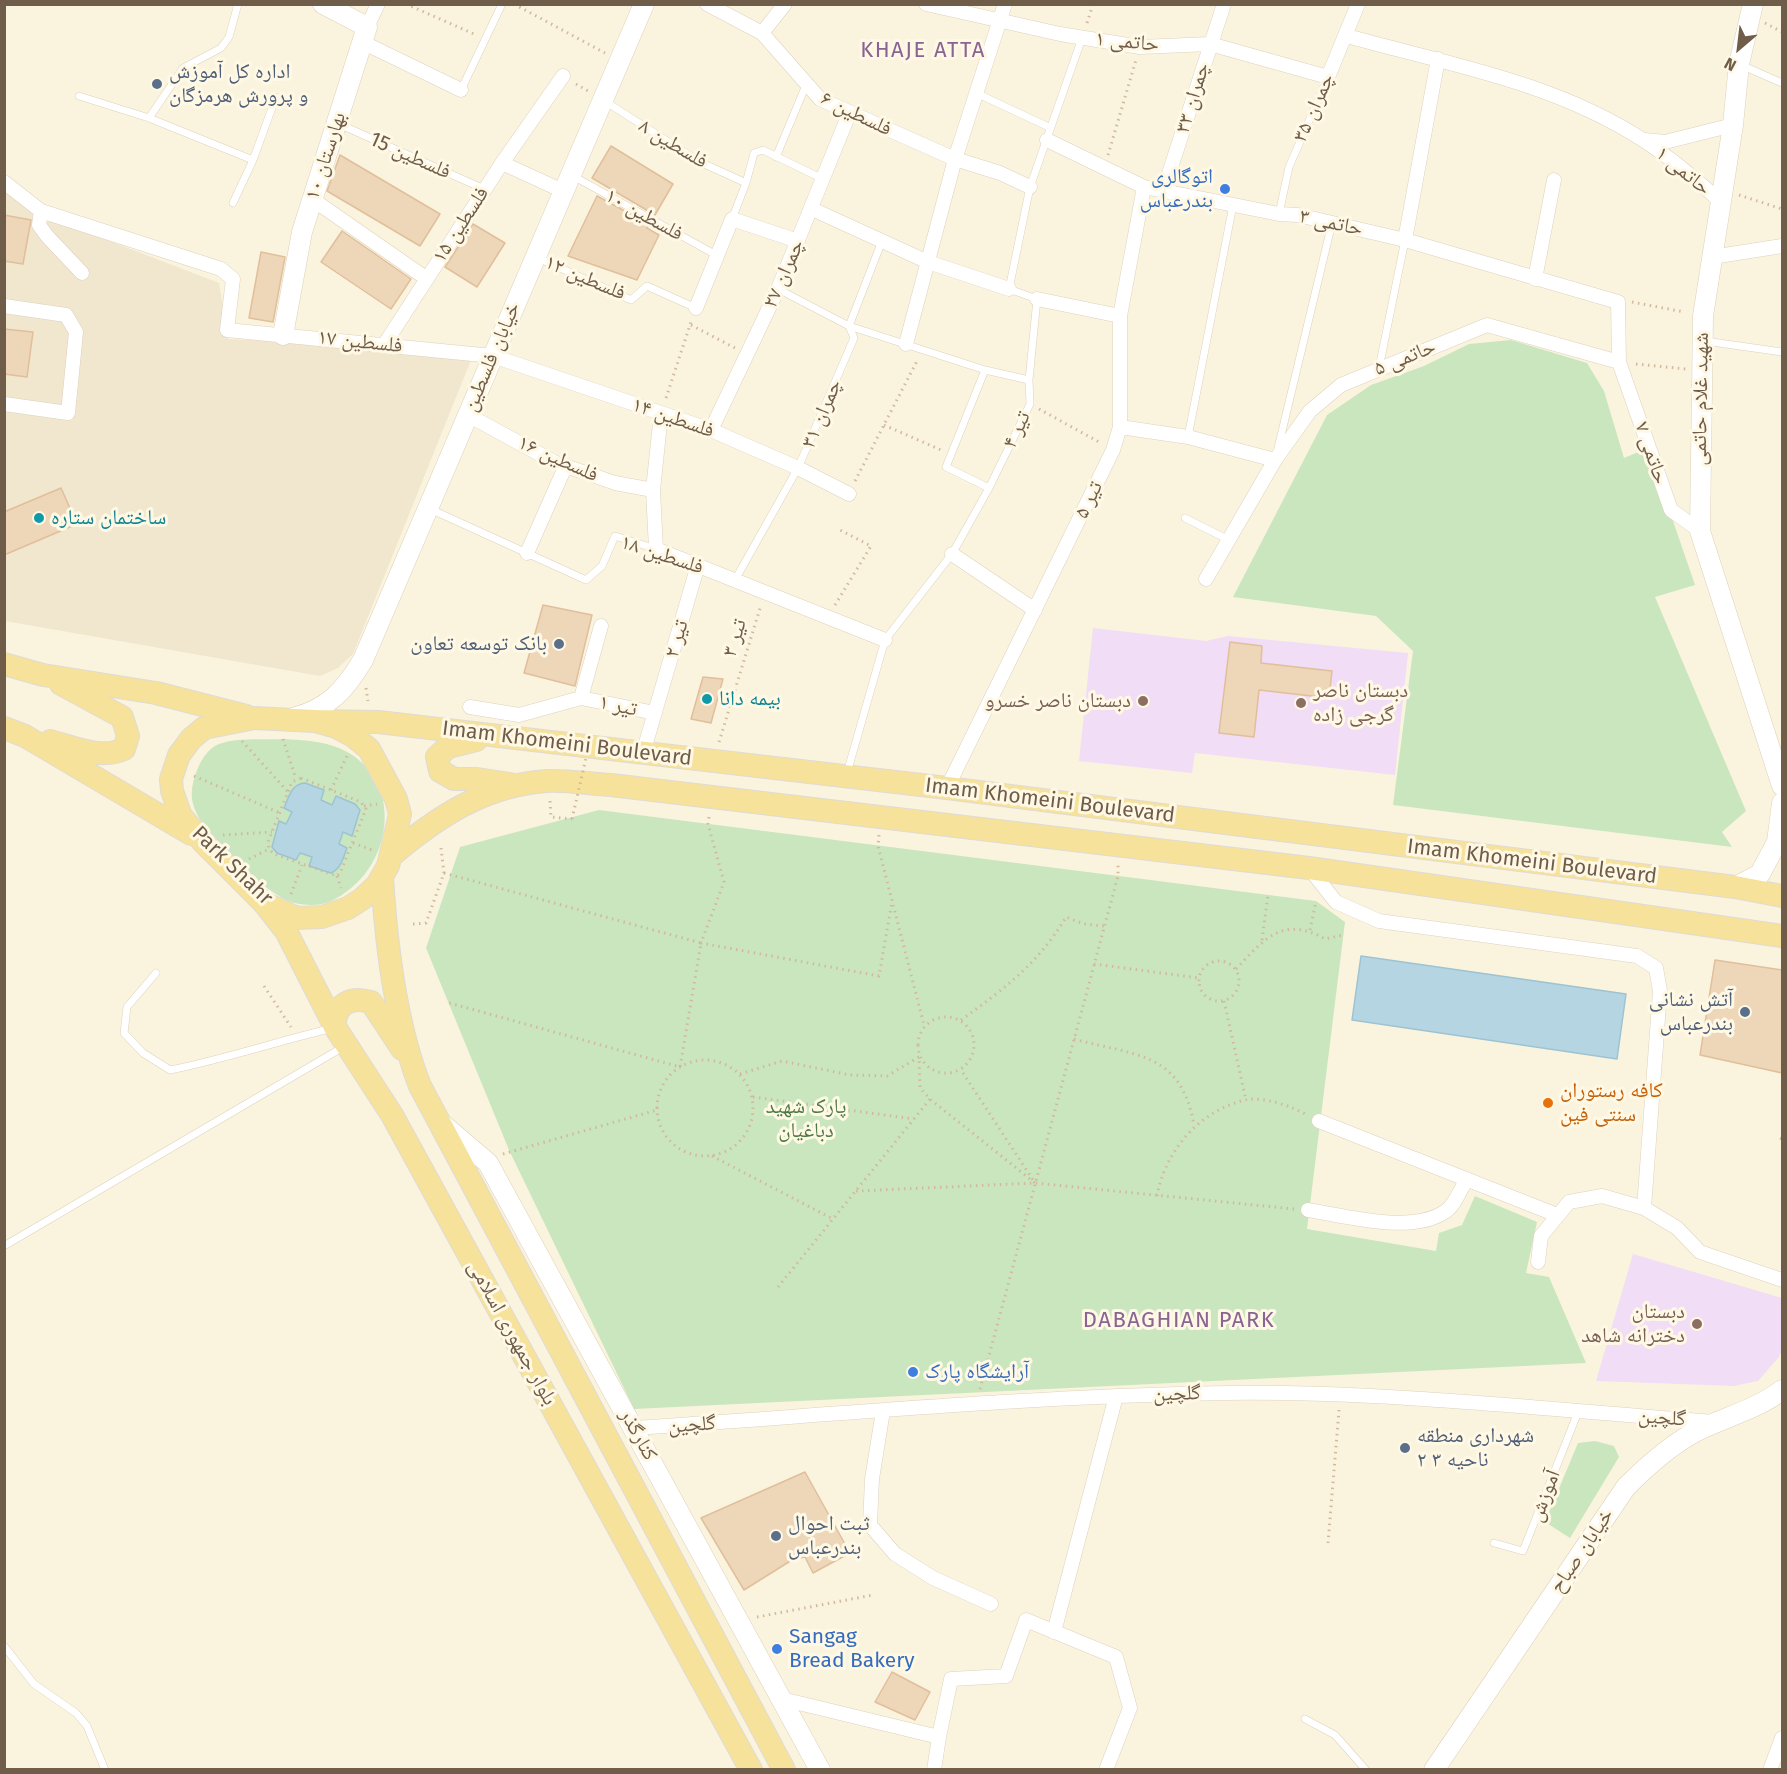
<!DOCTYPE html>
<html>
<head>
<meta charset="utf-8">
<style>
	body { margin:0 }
	#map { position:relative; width:1787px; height:1774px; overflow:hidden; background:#faf4df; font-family:"Fira Sans",sans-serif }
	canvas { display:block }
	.frame { position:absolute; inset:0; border:6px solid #6f5c49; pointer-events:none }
	.north { position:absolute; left:1709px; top:18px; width:60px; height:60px; -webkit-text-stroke:4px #fef8e5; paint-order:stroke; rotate:208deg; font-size:16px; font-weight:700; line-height:24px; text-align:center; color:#6f5c49 }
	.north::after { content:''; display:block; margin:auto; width:21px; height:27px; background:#6f5c49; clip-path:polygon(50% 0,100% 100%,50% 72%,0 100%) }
</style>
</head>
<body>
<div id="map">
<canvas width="1787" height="1774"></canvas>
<div class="frame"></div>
<div class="north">N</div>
</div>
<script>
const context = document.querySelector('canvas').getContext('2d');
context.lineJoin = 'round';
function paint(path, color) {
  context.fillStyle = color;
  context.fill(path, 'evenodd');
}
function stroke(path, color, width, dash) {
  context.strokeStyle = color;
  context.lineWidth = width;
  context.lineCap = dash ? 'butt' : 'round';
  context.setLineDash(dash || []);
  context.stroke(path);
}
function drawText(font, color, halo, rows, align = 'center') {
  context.font = font + ' "Fira Sans","Noto Naskh Arabic",sans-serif';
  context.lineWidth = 6;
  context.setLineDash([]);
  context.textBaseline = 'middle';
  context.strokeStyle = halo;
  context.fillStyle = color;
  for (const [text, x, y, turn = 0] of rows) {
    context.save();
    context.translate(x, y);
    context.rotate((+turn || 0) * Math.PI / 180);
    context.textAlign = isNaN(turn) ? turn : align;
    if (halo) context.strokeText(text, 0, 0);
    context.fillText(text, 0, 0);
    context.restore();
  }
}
paint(new Path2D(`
	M4 189 42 215 219 283 228 339 475 350 353 654 338 668 320 676 5 621Z`), '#f1e6ce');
paint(new Path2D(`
	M1093 628 1206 641 1228 636 1408 653 1395 775 1195 753 1192 773 1079 761Z
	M1633 1254 1782 1298V1350L1779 1357 1758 1381 1734 1386 1596 1381Z`), '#f1ddf6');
paint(new Path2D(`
	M1511 340 1587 363 1604 391 1624 458 1648 448 1695 585 1655 597 1746 811 1722 832 1732 847 1393 805 1413 651 1376 616 1233 597 1327 415 1371 385 1424 366 1469 344Z
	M283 739C305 740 329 741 349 753 402 785 392 860 346 892 337 899 325 905 313 905 305 905 294 904 286 900 258 885 204 838 194 807 189 794 193 780 198 768 202 758 209 748 219 744 237 737 263 740 283 739Z
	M599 810 1316 901 1345 922 1307 1229 1436 1251 1439 1233 1462 1225 1475 1196 1537 1222 1526 1273 1549 1277 1586 1363 634 1409 509 1150 426 948 460 847Z
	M1595 1441 1614 1446 1619 1457 1570 1538 1545 1522 1578 1443Z`), '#cae6bf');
const water = new Path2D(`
	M305 783 324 790 321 800 332 805 336 796 355 804 360 810 352 836 343 832 339 844 347 848C343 858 341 869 331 873L309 866 312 857 300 853 296 860 277 853 272 847 279 821 286 824 292 812 284 808C289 797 291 784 305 783Z
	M1361 956 1626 994 1617 1059 1352 1020Z`);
paint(water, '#b6d5e2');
stroke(water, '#9dc3d3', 1.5);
const building = new Path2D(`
	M611 146 673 184 655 215 592 178Z
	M340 155 440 214 420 246 327 191Z
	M597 196 649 224 647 228 659 235 637 280 568 256Z
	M4 215 31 220 23 264 4 261Z
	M473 224 505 243 477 287 445 267Z
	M342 231 411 279 391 309 321 262Z
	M261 252 285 257 273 322 249 318Z
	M4 329 33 332 27 377 4 374Z
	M61 488 77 524 4 555V512Z
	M543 605 592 615 575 686 524 673Z
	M1230 642 1262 646 1261 663 1332 671 1329 698 1259 690 1254 737 1219 733Z
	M703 677 723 679 711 723 691 719Z
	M1715 960 1782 970V1073L1700 1055Z
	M805 1472 850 1553 813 1573 805 1557 792 1560 744 1590 701 1518Z
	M892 1672 930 1692 915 1720 875 1702Z`);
paint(building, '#eed6b9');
stroke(building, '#e0bf9a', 1.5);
const lane = new Path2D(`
	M238 4 229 37 221 48 183 68 149 118 253 160
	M1741 65 1782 83
	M461 90 502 4
	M976 93 1051 128
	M79 96 149 118
	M603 100 700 162 746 183
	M339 124 484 189
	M776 157 806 85
	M573 176 718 256
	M233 203 253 160 276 97
	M1279 214 1289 167 1328 77
	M732 219 746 183 754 153 763 150 823 179
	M538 258 631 300 647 286 696 308
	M778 289 849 326 985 370 1029 380
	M1705 341 1782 352
	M1379 368 1405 240
	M985 370 946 467 989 488
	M1188 437 1233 205
	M1278 448 1332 223
	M430 509 586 580 602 566 615 536 656 549
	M1185 518 1229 540
	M735 580 798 468 854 338 849 326 882 241
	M847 773 885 640 952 554 989 488 1030 404 1029 380 1037 299 1009 289 1030 187 1082 38
	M156 973 127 1007 124 1033 143 1053 170 1070C225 1059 278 1041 333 1028
	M4 1246 345 1046
	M1494 1543 1523 1551 1578 1412
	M4 1646 34 1684 76 1713 87 1726 105 1770
	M1305 1719 1335 1735 1366 1770`);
const street = new Path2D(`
	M707 4 762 33 820 99 955 159 1000 173 1030 187
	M926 4 1060 34 1140 47 1210 44 1328 77 1358 4
	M367 27 378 4
	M762 33 785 4
	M1347 36C1447 64 1554 82 1643 140 1671 158 1697 180 1722 203
	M362 42 461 90
	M1047 140 1144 187 1279 214 1298 215 1405 240 1618 302 1619 362 1671 510 1700 531
	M1645 140 1665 142 1733 125
	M502 163 563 76
	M4 182 41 211 221 269 233 279 227 330 493 356 711 430 798 468 849 494
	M1163 192 1224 4
	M312 199 427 279
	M812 209 928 262 1009 289
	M41 211 39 225 47 236 82 273
	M1405 240 1438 59
	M1712 257 1782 246
	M1535 279 1554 180
	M1037 299 1120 316
	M4 306 66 315 76 332 68 413 4 404
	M696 308 732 219 798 241
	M906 344 955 159 1005 4
	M384 345 502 163 563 191
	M661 414 653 490 656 549 885 640
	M468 415 554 462 615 483 653 490
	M1120 427 1188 437 1275 460
	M711 430 778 289 849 114
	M527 553 566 465
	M952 554 1035 610
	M1206 579 1275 460 1310 411 1341 385 1487 325 1619 362
	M581 698 601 626
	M470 707 519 715 581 698 655 713
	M643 753 698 565
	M947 788 1113 450 1120 427V316L1144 187
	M1309 868 1336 902 1379 921 1637 956 1656 968 1660 991 1644 1208
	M1319 1121 1557 1215
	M1308 1210C1346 1216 1412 1235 1446 1211 1455 1205 1461 1188 1467 1179
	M1538 1262 1541 1236 1569 1202 1602 1196 1644 1208 1677 1228 1700 1252 1782 1280
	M883 1411 872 1479 870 1525 895 1554 933 1578 991 1604
	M635 1428C832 1415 1029 1396 1226 1393 1386 1391 1553 1410 1714 1422
	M1054 1632 1116 1396
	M782 1699 939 1737 951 1679 1006 1676 1026 1620 1116 1657 1130 1708 1106 1770
	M934 1770 939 1737
	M1770 1770 1782 1738`);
const secondary = new Path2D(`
	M1753 4 1739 64 1733 125 1703 316 1700 531 1782 786
	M283 335 302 232 367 27 323 4
	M293 718C328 709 345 690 363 660L644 4
	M1735 887 1760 874 1777 842 1782 803
	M441 1123 488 1163 820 1770
	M1434 1770 1626 1487C1647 1466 1669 1446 1695 1432 1724 1417 1756 1410 1782 1390`);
const primary = new Path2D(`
	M4 664 43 675 156 693 246 716
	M254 718 315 721 336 727 353 736 369 749 396 799 400 814 388 866 377 885 362 899 348 908 322 917 297 918 264 903 203 842 181 816 172 791 171 779 179 755 191 739 204 728Z
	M315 721 378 722 947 788 1735 887 1782 896
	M4 728 25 736 191 834
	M476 740 448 747 437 757 440 771 454 779H477L510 784
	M50 741C73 747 101 760 124 749L128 736 122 717 61 684
	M391 856C437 817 485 785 547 781 568 780 590 784 611 785L1309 868 1782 936
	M382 876C386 942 396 1025 420 1086L784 1770
	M264 903 286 931 335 1027 392 1115 751 1770
	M335 1027C334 1004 351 996 371 1002L402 1049`);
stroke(lane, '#ded1bc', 8);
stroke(street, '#ded1bc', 15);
stroke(secondary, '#dfd0b8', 21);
stroke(primary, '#dfdbd7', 24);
stroke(new Path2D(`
	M406 4 474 34
	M514 4 605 53
	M1087 23 1093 4
	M1765 23 1782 32
	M576 84 588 91
	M1108 155 1136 60
	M1739 195 1782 209
	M1632 302 1684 312
	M691 325 735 348
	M1636 364 1686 369
	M666 398 691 322
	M1039 409 1099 442
	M884 425 941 450
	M855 481 918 359
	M835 605 871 546 838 529
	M366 688 368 701
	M283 739 296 779
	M242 741 288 792
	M719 742 761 605
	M194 776 280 813
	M301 778 361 802 366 809 340 873 337 876 274 854 269 849 268 842 292 782Z
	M331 790 347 756
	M550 801 551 817 572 819
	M364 806 377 804
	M709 817 708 824 724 882 701 943 879 976 892 902
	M223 835 272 832
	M879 835 878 846 924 1025
	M353 843 372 850
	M249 859 269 849
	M444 873 701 943 680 1067 446 1002
	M337 876 341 888
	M291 894 302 865
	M413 924 426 923 444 873 441 848
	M1310 930 1316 901
	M1262 940 1268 895
	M1199 981a20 20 0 1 1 40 0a20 20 0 1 1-40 0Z
	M1094 964 1199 978
	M1236 969C1264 939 1283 915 1325 939L1343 935
	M264 986 291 1027
	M1224 1001 1246 1100
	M918 1045a28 28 0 1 1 56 0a28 28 0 1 1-56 0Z
	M961 1020C1004 989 1038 964 1066 917L1084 924 1104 926
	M1074 1039C1135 1056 1181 1051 1194 1125
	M657 1108a48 48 0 1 1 96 0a48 48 0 1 1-96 0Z
	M740 1074 782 1061 850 1075 887 1076 919 1057 920 1088 930 1099 1035 1183 961 1070
	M753 1097 914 1119
	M1780 1138 1782 1139
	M503 1154 657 1110
	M712 1156 833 1219
	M856 1191 1035 1183 1294 1209
	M1157 1196C1165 1151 1199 1111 1245 1100 1262 1096 1292 1106 1307 1115
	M778 1287 930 1099
	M980 1389 1118 876V865
	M1328 1543 1339 1410
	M757 1617 873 1595`), '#d2b99d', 3, [1.5, 4.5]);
stroke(lane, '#fff', 7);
stroke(street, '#fff', 14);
stroke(secondary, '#fff', 20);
stroke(primary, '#f6e29a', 22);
stroke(new Path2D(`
	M572 819 592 732`), '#d2b99d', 3, [1.5, 4.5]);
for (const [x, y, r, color] of [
	[157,84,6,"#5c6f8a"],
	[1225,189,6,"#3f7fe0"],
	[39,518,6,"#0f9aa8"],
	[559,644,6,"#5c6f8a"],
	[707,699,6,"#0f9aa8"],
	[1143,701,6,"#8d6e63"],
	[1301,703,6,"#8d6e63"],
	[1745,1012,6,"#5c6f8a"],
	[1548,1103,6,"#e8710a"],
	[1697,1324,6,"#8d6e63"],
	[913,1372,6,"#3f7fe0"],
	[1405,1448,6,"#5c6f8a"],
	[776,1536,6,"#5c6f8a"],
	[777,1649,6,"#3f7fe0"]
]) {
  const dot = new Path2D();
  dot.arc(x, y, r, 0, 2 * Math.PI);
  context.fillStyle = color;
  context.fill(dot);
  stroke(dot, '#fef8e5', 2);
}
drawText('21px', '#6f5c49', '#fef8e5', [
	["حاتمی ۱",1127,42,5],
	["چمران ۳۳",1193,98,-73],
	["چمران ۳۵",1314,108,-66],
	["فلسطین ۶",856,114,26],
	["فلسطین ۸",673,144,31],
	["بهارستان ۱۰",326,156,-72],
	["فلسطین 15",410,156,24],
	["حاتمی ۱",1683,171,39],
	["فلسطین ۱۰",644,215,29],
	["حاتمی ۳",1331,223,12],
	["فلسطین ۱۵",461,225,-57],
	["چمران ۲۷",784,274,-66],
	["فلسطین ۱۲",585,278,23],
	["فلسطین ۱۷",360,342,6],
	["خیابان فلسطین",492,357,-67],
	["حاتمی ۵",1405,358,-22],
	["شهید غلام حاتمی",1701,399,-89],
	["چمران ۳۱",822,414,-67],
	["فلسطین ۱۴",673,418,19],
	["تیر ۴",1017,430,-65],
	["حاتمی ۷",1651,453,71],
	["فلسطین ۱۶",558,459,24],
	["تیر ۵",1089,500,-64],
	["فلسطین ۱۸",662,555,18],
	["تیر ۳",735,638,-73],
	["تیر ۲",677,639,-74],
	["تیر ۱",618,706,12],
	["Imam Khomeini Boulevard",567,744,7],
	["Imam Khomeini Boulevard",1050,801,7],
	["Imam Khomeini Boulevard",1532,862,7],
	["Park Shahr",232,866,44],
	["بلوار جمهوری اسلامی",512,1333,61],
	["گلچین",1177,1394,-2],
	["گلچین",1662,1418,4],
	["گلچین",692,1425,-4],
	["کنارگذر",638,1435,61],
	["آموزش",1545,1496,-69],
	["خیابان صباح",1582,1551,-56]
]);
drawText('21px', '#4e5e75', '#fef8e5', [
	["اداره کل آموزش",169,72],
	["و پرورش هرمزگان",169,96],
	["بانک توسعه تعاون",547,644,"right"],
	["آتش نشانی",1733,1000,"right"],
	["بندرعباس",1733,1024,"right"],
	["شهرداری منطقه",1417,1436],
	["۲ ناحیه ۳",1417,1460],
	["ثبت احوال",788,1524],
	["بندرعباس",788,1548]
], 'left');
drawText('21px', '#366cbe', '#fef8e5', [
	["اتوگالری",1213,177,"right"],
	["بندرعباس",1213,201,"right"],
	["آرایشگاه پارک",925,1372],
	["Sangag",789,1637],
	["Bread Bakery",789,1661]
], 'left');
drawText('21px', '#0d838f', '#fef8e5', [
	["ساختمان ستاره",51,518],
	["بیمه دانا",719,699]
], 'left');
drawText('21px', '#785e54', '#fef8e5', [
	["دبستان ناصر",1313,691,"left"],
	["گرجی زاده",1313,715,"left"],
	["دبستان ناصر خسرو",1131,701],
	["دبستان",1685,1312],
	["دخترانه شاهد",1685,1336]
], 'right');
drawText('21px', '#c56008', '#fef8e5', [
	["کافه رستوران",1560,1091],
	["سنتی فین",1560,1115]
], 'left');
drawText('21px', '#4d7a44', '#fef8e5', [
	["پارک شهید",806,1107],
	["دباغیان",806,1131]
]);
context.letterSpacing = '1.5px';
drawText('22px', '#8a6492', '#fef8e5', [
	["KHAJE ATTA",923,51],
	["DABAGHIAN PARK",1179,1321]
]);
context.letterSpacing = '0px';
</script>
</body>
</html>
